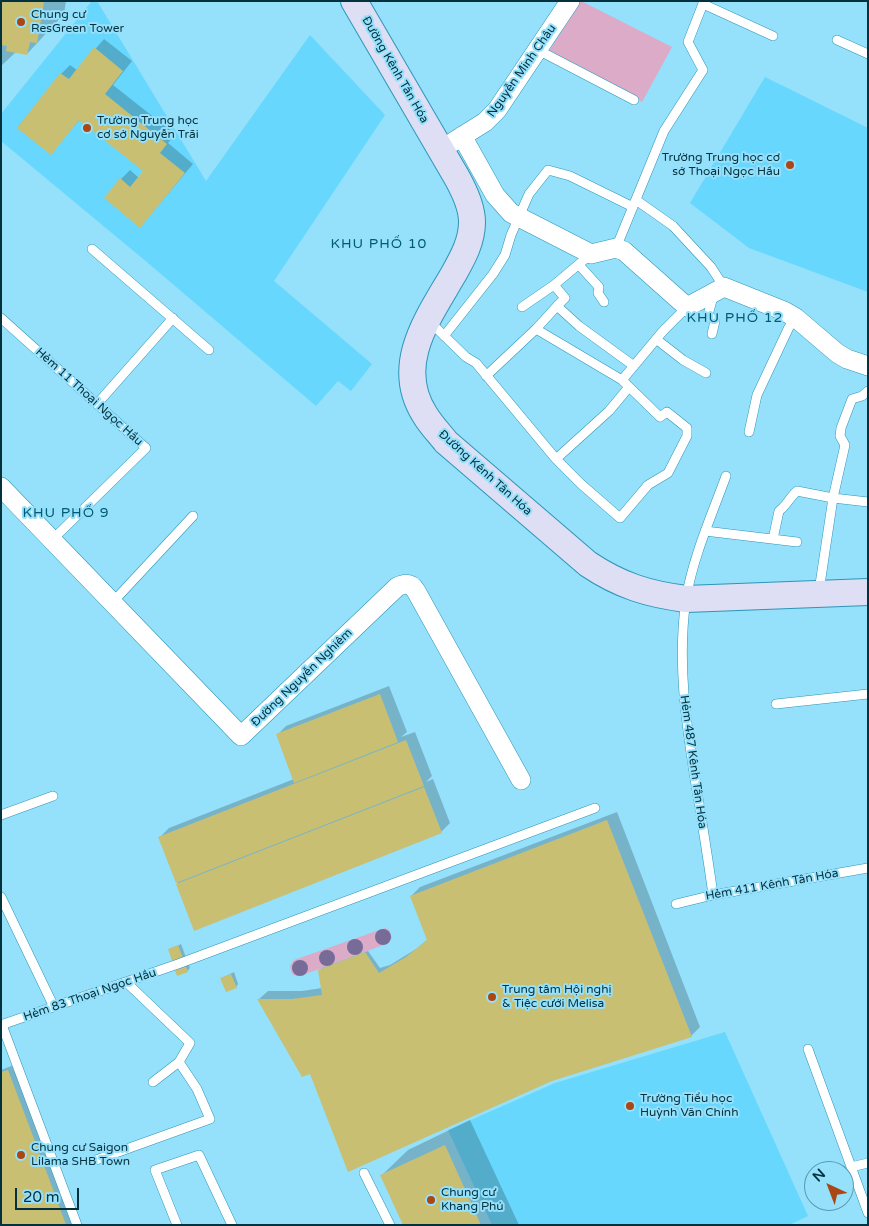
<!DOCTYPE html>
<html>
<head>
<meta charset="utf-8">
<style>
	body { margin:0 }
	#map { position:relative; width:869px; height:1226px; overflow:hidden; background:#95e0fb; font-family:"Varela Round",sans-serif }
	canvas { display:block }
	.frame { position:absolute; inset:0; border:2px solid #03313e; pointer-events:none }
	.north { position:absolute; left:804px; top:1161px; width:50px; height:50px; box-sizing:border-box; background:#95e0fb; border:1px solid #5b9aaf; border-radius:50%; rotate:317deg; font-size:14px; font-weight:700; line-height:20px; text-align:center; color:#03313e }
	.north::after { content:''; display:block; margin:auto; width:18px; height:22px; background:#ab4715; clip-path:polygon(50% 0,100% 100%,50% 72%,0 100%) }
	.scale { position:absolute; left:15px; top:1188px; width:64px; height:22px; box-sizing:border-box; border:2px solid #03313e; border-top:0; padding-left:6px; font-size:15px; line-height:18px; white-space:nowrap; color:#03313e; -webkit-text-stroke:4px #95e0fb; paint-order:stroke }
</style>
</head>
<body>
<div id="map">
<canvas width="869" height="1226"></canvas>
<div class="frame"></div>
<div class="north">N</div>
<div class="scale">20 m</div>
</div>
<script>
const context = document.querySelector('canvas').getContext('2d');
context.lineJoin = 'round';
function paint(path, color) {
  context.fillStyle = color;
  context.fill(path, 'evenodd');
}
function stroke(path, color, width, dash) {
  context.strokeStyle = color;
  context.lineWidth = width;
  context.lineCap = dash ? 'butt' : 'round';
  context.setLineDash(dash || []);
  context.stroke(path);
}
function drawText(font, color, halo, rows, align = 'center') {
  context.font = font + ' "Varela Round",sans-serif';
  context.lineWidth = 4;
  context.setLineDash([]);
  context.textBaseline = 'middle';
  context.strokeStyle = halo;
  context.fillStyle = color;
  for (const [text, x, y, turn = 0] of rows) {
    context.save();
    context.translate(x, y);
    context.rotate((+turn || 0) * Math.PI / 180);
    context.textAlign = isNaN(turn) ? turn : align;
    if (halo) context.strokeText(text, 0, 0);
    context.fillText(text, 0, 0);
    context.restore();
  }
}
paint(new Path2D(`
	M92 1H97L206 181 310 35 385 115 274 281 372 364 351 391 338 381 316 406 148 263 1 141V114Z
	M765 77 868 128V292L749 248 690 203Z
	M725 1032 808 1216 789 1225H492L448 1130 555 1083Z`), '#68d7fd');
paint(new Path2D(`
	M581 1 672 47 642 102 549 51Z
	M385 928 389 930 392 938 386 944 300 976H296L292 974 290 966 294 960Z`), '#dbabc7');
paint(new Path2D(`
	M1 1H66L64 14 27 54 16 52 1 66Z
	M104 39 132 61 113 85 175 134 168 143 193 164 140 227 121 179 130 170 139 178 145 171 80 119 51 153 18 127 61 74 70 65 77 70Z
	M389 686 407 732 401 737 415 732 432 776 426 782 433 779 450 823 441 832 195 929 160 837 169 828 294 779 277 735 286 726Z
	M617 812 700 1027 691 1036 311 1072 259 999 268 991H302L322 988 319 970 322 968 368 951 380 968 390 965 416 949 428 939 411 896 420 887Z
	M181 944 190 968 187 971 169 950Z
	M234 972 238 984 236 987 222 978Z
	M14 1065 75 1225H1V1070Z
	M470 1120 519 1225H405L382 1175 408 1150Z`), '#0003');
paint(new Path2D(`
	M1 1 44 2 37 43 30 42 27 55 6 51 7 46 1 45Z
	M94 47 123 71 105 94 167 144 160 153 185 173 140 228 104 198 120 178 130 187 143 171 79 120 51 155 17 128 60 73 69 79Z
	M380 694 398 742 294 783 276 734Z
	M406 740 424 786 176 883 158 837Z
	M424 787 442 833 194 931 176 884Z
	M607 820 692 1037 552 1081 348 1172 310 1074 302 1077 257 999H292L322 995 318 970 365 952 379 973 406 957 427 940 410 896Z
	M178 945 188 972 177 976 168 949Z
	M231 974 237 988 226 992 220 978Z
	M8 1070 48 1176 66 1225H1V1072Z
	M445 1145 481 1225H403L380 1175Z`), '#c8bf72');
const lane = new Path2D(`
	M703 4 773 36
	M837 40 868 54
	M538 50 634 100
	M636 200 673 226 711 267 724 287
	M616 248 664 131 703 70 688 42 704 1
	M92 249 209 350
	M591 254 554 285 565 298 557 306 579 326 634 366
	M579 265 599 287 598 293 604 302
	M522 307 554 285
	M1 318 146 448 52 540
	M429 321 466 357 476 363 556 459 581 484 620 518 648 485 668 473 687 436V428L667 412 660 417 622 380 536 329
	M712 334 715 321 708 315 714 293
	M444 336 493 274 505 255 511 235 529 194 548 170 570 176 633 207
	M656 339 683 360 706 373
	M486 376 536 329 557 306
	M622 380 663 331 687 307
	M97 404 173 318
	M749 432 757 395 789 327 796 318
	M556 459 609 411 629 387
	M705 531 797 542
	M773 539 779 511C787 505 790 497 797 491L833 498 868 502
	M819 591 833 498 845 445 840 436 841 428 852 399 862 396 868 391
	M112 603 193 516
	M776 704 868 694
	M1 815 53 796
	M713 895C708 858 702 822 696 785 686 723 677 662 686 599 693 557 711 517 726 476
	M1 897 54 1007
	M676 904 713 895 868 868
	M126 982 190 1043 179 1062 153 1082
	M1 1025 178 964 595 808
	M2 1025 77 1225
	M808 1049 868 1213
	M96 1160 210 1119 197 1089 179 1062
	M851 1167 868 1163
	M364 1173 390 1225
	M177 1225 155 1170 199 1155 232 1225`);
const street = new Path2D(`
	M462 136 495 195 511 213 591 254 616 248 624 251 687 307 724 287 784 311 796 318 837 353 847 359 868 366
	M453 142 485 122 497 110 570 1
	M1 487 241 736 397 587C405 583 411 583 416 591L521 780`);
const secondary = new Path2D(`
	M354 1 456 176C464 190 472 206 472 222 472 242 462 259 453 275 428 318 393 365 425 415 431 425 439 433 446 442L588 564C621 586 648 594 686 599L868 592`);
stroke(lane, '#2d96b6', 10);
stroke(street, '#2d96b6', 20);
stroke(secondary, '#2d96b6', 28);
stroke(lane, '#fff', 9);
stroke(street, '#fff', 19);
stroke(secondary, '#dedef4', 26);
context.fillStyle = '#776b98';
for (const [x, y] of [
	[383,937],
	[355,947],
	[327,958],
	[300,968]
]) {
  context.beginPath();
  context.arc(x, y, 8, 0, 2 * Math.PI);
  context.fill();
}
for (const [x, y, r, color] of [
	[21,22,5,"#ab4715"],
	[87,128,5,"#ab4715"],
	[790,165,5,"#ab4715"],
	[492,997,5,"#ab4715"],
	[630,1106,5,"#ab4715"],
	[21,1155,5,"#ab4715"],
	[431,1200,5,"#ab4715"]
]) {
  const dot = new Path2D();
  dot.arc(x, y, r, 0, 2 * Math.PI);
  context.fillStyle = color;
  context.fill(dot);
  stroke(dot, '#95e0fb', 2);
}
drawText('12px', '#03313e', '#95e0fb', [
	["Chung cư",31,15],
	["ResGreen Tower",31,29],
	["Trường Trung học",97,121],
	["cơ sở Nguyễn Trãi",97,135],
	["Trường Trung học cơ",780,158,"right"],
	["sở Thoại Ngọc Hầu",780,172,"right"],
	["Trung tâm Hội nghị",502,990],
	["& Tiệc cưới Melisa",502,1004],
	["Trường Tiểu học",640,1099],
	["Huỳnh Văn Chính",640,1113],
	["Chung cư Saigon",31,1148],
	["Lilama SHB Town",31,1162],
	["Chung cư",441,1193],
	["Khang Phú",441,1207]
], 'left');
drawText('12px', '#03313e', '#95e0fb', [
	["Đường Kênh Tân Hóa",395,70,60],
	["Nguyễn Minh Châu",522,71,-55],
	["Hẻm 11 Thoại Ngọc Hầu",89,397,42],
	["Đường Kênh Tân Hóa",485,473,42],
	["Đường Nguyễn Nghiêm",302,678,-44],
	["Hẻm 487 Kênh Tân Hóa",693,762,82],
	["Hẻm 411 Kênh Tân Hóa",772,885,-10],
	["Hẻm 83 Thoại Ngọc Hầu",90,995,-19]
]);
context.letterSpacing = '1px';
drawText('14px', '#005c74', '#95e0fb', [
	["KHU PHỐ 10",379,244],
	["KHU PHỐ 12",735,318],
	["KHU PHỐ 9",66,513]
]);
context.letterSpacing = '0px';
</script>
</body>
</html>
